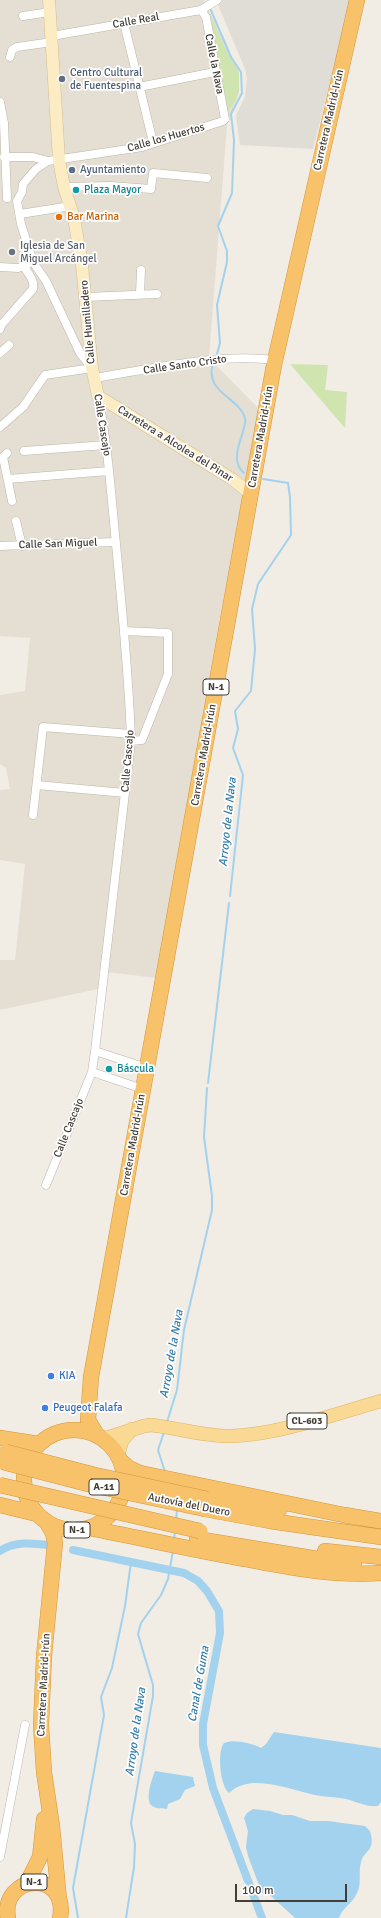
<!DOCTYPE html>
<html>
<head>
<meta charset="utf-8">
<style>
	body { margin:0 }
	#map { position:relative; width:381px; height:1918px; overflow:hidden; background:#f1ede5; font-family:Signika,sans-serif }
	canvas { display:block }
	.scale { position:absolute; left:235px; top:1884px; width:112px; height:18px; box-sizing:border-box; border:2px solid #433d35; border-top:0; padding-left:5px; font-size:12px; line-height:14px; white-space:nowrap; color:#433d35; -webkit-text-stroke:3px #fff; paint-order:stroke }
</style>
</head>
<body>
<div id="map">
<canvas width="381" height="1918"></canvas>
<div class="scale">100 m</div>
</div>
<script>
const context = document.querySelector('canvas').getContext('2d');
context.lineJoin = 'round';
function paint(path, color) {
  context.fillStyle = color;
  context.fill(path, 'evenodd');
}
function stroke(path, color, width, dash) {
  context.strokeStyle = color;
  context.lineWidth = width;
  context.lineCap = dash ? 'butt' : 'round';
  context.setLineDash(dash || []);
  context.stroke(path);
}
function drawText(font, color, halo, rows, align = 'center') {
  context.font = font + ' Signika,sans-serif';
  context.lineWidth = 3.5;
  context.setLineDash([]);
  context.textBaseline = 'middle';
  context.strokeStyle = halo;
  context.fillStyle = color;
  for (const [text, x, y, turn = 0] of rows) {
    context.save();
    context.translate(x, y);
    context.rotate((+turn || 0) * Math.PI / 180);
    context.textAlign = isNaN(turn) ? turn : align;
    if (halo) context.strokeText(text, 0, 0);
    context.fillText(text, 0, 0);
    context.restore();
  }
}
paint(new Path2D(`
	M0 0H204L239 72V93L227 125 209 358 262 412 220 616 156 978 99 971 98 989 0 1010V960H15L25 864 0 860V790L10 789 6 768 0 764V695L25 691 30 638 0 636Z`), '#e5dfd3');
paint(new Path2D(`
	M216 0H351L313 149 240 145 236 115 245 97 247 78 245 69Z`), '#e0dcd6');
paint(new Path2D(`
	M210 13 223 44 239 72V91L236 100 228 111Z
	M290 364 328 365 325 390 347 392 345 428Z`), '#cfe4ae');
paint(new Path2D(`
	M274 1732 381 1748V1802L378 1806C366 1807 357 1802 346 1799 336 1797 325 1797 315 1795 290 1790 251 1772 229 1793 220 1786 217 1751 224 1743 234 1739 251 1743 261 1748L266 1744Z
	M155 1771 193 1777 195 1786 185 1790 180 1799 168 1804 167 1809C163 1808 157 1809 154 1807 143 1803 152 1779 155 1771Z
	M253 1809 270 1811 283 1815H292L310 1821H328L365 1826 370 1831C376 1851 365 1849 361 1862 358 1872 362 1884 357 1893 353 1903 342 1908 339 1918H295L271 1896 262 1893 248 1856 246 1847 248 1831 244 1818 247 1813Z`), '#a2d2ed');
stroke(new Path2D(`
	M210 8 231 57 241 72 242 93 231 114 234 140 232 193 218 226 227 251V262L217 305 220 343 217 354
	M213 363C204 393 239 397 245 418 248 431 226 458 244 473
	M230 896 243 775 233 748 238 729 235 711 251 691 255 649 252 609 258 584 291 535 290 497 288 483 263 479
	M208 1083 229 903
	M167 1422 177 1390 184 1330 212 1210V1196L204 1137 207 1088
	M164 1432 158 1450 165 1472
	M176 1521 177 1509
	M174 1540 175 1531
	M78 1918 73 1888 104 1715 101 1697 112 1668 125 1606 131 1562
	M126 1918 134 1867 135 1844 131 1823 153 1696V1685L138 1634 141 1623 161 1595 168 1579 173 1551`), '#a2d2ed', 2);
stroke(new Path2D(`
	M73 1550 184 1573 198 1581 207 1591 219 1611 220 1633 203 1724V1745L213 1788 262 1918
	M0 1551C15 1541 32 1543 49 1545`), '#a2d2ed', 8);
const street = new Path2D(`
	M23 16 50 12
	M124 23 152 138
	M52 36 201 10 217 0
	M10 57 12 50 17 47 52 42
	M139 87 215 72
	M0 102 4 123 7 198
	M4 157H33L48 161
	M64 187 111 186 151 189 153 173 207 178
	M20 214 71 206
	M0 267 18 268 27 265
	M140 294 141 270
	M86 297 157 294
	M0 329 2 324 33 289C35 280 28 273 24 267
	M0 353 9 345
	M91 367 80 353 46 281 33 262 21 224 17 201 22 192 23 184 36 169 48 161 142 147 223 121 225 119 206 17 201 10
	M94 378C152 369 218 353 275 360
	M98 396C108 445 111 494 116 544 122 609 129 675 131 741L95 1051 147 1068
	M0 427 23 407 45 375 92 368
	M24 451 106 445
	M7 453 3 457 12 501
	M8 479 109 471
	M16 521 22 546
	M0 546 115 542
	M124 631 168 633V674L142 740 131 741
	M37 785 125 793
	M33 815 43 727 131 734
	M95 1051 92 1072 143 1089
	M46 1185 92 1072
	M0 1857 25 1725`);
const secondary = new Path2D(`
	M49 0 59 160 64 187 74 218 82 265 92 368 98 396 232 479 251 494`);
const primary = new Path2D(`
	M103 1439 144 1426 151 1425C179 1428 205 1437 233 1436 280 1434 335 1414 381 1401
	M118 1455 122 1441 132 1429`);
const highway = new Path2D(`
	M24 1480a50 50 0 1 1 100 0a50 50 0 1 1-100 0Z
	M97 1435 88 1420 91 1377 274 365 357 0
	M0 1438 39 1444
	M121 1461 129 1468 140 1473 344 1515 381 1521
	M208 1499 279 1510
	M0 1505 37 1514
	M205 1509 270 1521 381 1537
	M46 1521 53 1533 55 1543 44 1656 41 1725 44 1772 52 1826 59 1899
	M89 1528C141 1538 193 1550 245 1559 290 1568 335 1576 381 1573
	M197 1539 354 1565
	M325 1551 381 1557
	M27 1883 40 1857 44 1819
	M8 1918C0 1874 69 1869 60 1918`);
stroke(street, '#bcb4a8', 9);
stroke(secondary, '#d0be96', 13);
stroke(primary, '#deb566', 14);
stroke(highway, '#d6963a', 16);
stroke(street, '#fff', 8);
stroke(secondary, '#fcecc4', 12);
stroke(primary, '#fad995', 13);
stroke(highway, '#f7c269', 15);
const highwayBridge = new Path2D(`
	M6 1452 95 1475 207 1499
	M3 1462 92 1485 205 1509
	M0 1485 200 1531`);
stroke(highwayBridge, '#d6963a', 16, []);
stroke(highwayBridge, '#f7c269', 15);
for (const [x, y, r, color] of [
	[62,79,4,"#5c6f8a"],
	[72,170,4,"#5c6f8a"],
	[76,190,4,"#0f9aa8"],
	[59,217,4,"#e8710a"],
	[12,252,4,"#6b7280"],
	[109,1069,4,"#0f9aa8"],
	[51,1376,4,"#3f7fe0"],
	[45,1408,4,"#3f7fe0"]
]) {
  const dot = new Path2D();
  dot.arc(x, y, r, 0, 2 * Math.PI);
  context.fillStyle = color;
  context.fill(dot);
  stroke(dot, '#fff', 1.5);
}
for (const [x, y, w] of [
	[216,687,26],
	[307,1421,40],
	[104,1487,30],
	[77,1530,26],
	[34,1882,26]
]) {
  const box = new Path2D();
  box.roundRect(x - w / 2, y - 8, w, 16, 3);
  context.fillStyle = '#fff';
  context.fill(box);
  stroke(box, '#433d35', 1);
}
drawText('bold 10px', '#433d35', null, [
	["N-1",216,687],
	["CL-603",307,1421],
	["A-11",104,1487],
	["N-1",77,1530],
	["N-1",34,1882]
]);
drawText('11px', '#433d35', '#fff', [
	["Calle Real",136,21,-10],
	["Calle la Nava",214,64,79],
	["Carretera Madrid-Irún",329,120,-77],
	["Calle los Huertos",166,138,-16],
	["Calle Humilladero",88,322,-95],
	["Calle Santo Cristo",185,365,-8],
	["Calle Cascajo",102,425,81],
	["Carretera Madrid-Irún",261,437,-80],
	["Carretera a Alcolea del Pinar",175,444,32],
	["Calle San Miguel",58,544,-2],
	["Carretera Madrid-Irún",204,755,-80],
	["Calle Cascajo",128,761,-85],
	["Calle Cascajo",69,1128,-68],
	["Carretera Madrid-Irún",133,1145,-80],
	["Autovía del Duero",189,1505,11],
	["Carretera Madrid-Irún",44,1685,-87]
]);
drawText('11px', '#4e5e75', '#fff', [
	["Centro Cultural",70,73],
	["de Fuentespina",70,86],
	["Ayuntamiento",80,170]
], 'left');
drawText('11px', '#0d838f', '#fff', [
	["Plaza Mayor",84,190],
	["Báscula",117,1069]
], 'left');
drawText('11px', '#c56008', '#fff', [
	["Bar Marina",67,217]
], 'left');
drawText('11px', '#5b616d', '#fff', [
	["Iglesia de San",20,246],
	["Miguel Arcángel",20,259]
], 'left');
drawText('11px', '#366cbe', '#fff', [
	["KIA",59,1376],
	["Peugeot Falafa",53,1408]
], 'left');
drawText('italic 12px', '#337daa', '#fff', [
	["Arroyo de la Nava",228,822,-84],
	["Arroyo de la Nava",172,1354,-80],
	["Canal de Guma",199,1684,-80],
	["Arroyo de la Nava",136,1732,-82]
]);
</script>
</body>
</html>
